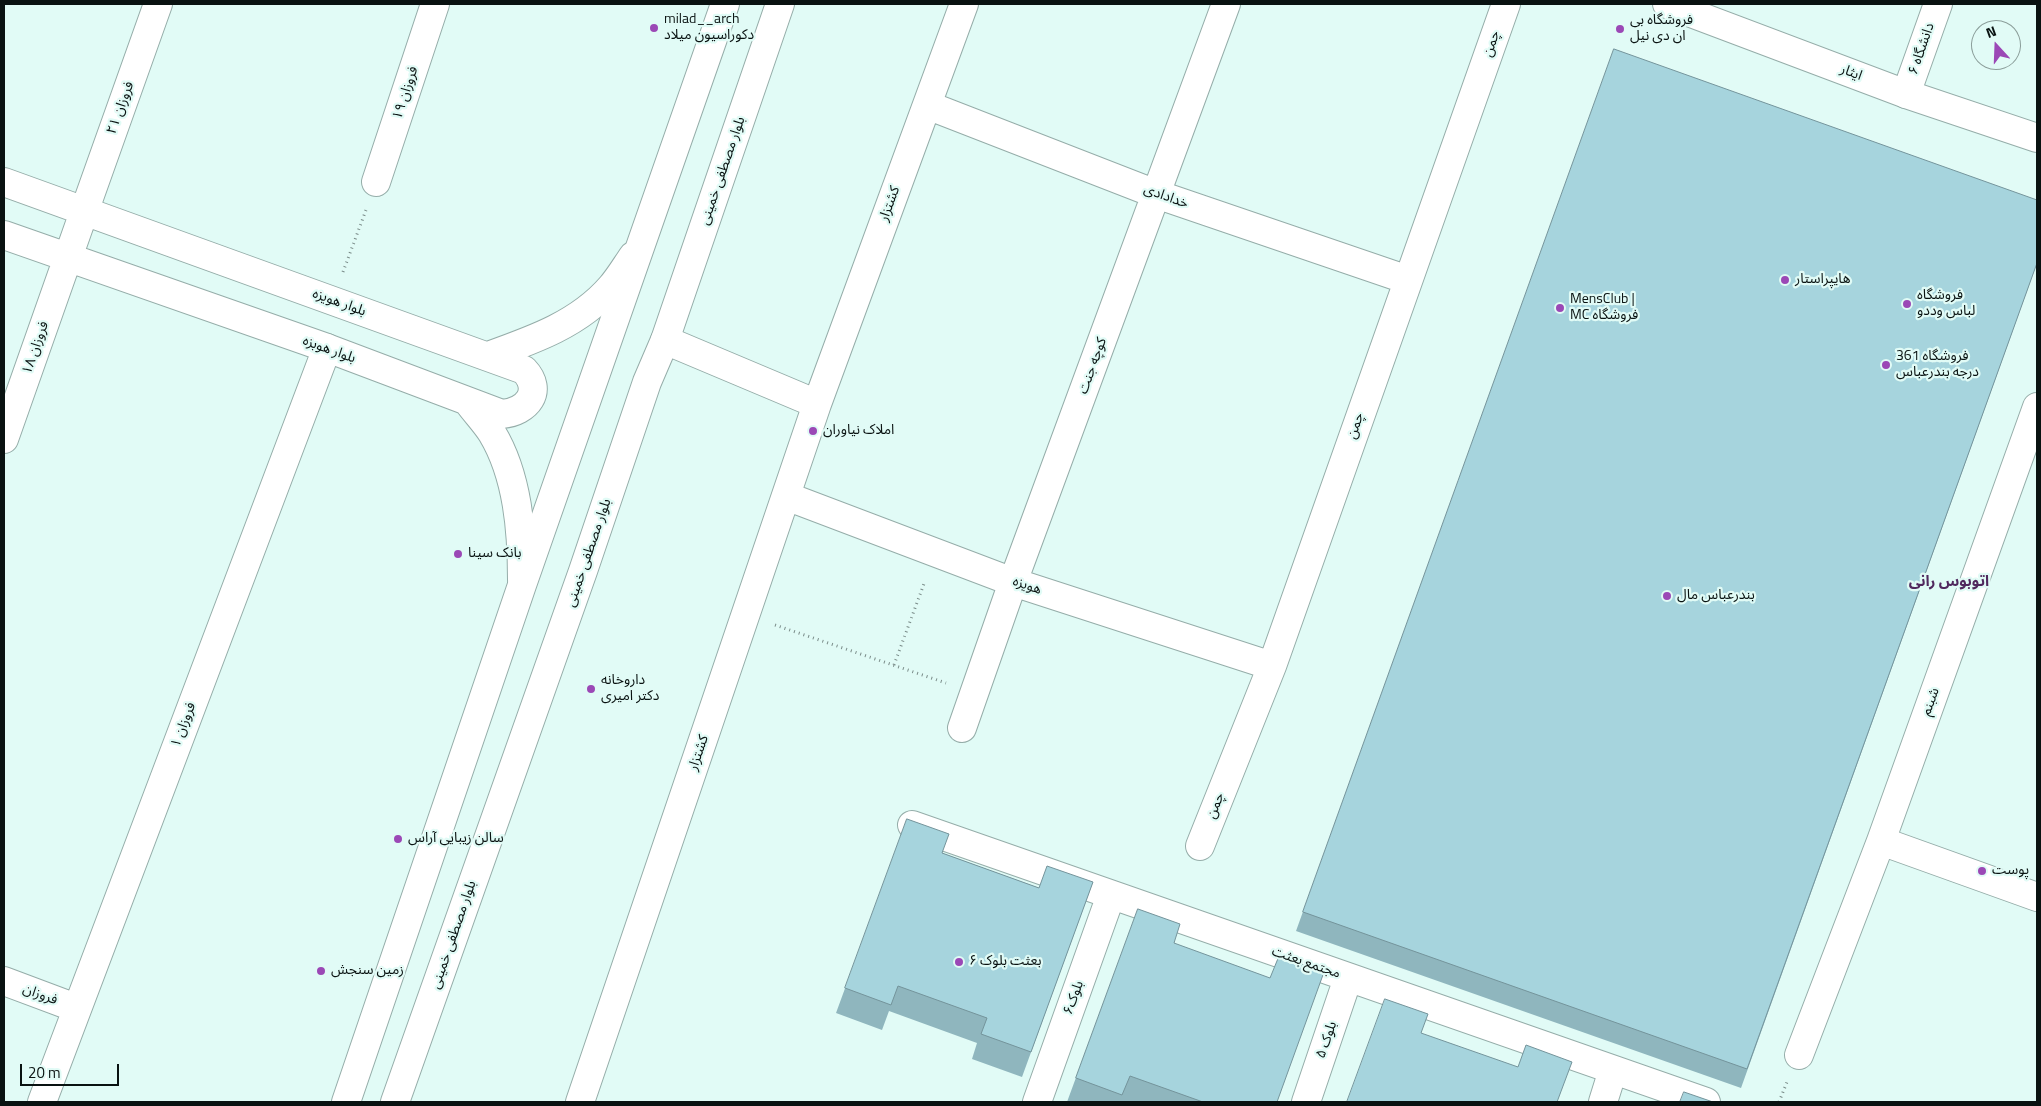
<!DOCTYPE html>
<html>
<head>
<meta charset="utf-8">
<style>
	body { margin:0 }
	#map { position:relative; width:2041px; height:1106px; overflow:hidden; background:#e1fbf6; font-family:"Titillium Web",sans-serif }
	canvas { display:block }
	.frame { position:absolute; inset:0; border:5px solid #091211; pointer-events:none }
	.north { position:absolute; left:1971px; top:20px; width:50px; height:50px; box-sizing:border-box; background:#e1fbf6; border:1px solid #8b9e9a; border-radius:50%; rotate:340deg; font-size:14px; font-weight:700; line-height:20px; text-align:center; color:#091211 }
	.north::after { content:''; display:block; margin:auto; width:18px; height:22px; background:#9b48b6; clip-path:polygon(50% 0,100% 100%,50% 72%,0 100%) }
	.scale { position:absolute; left:20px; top:1064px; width:99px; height:22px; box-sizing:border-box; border:2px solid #091211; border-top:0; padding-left:6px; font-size:15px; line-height:18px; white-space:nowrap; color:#091211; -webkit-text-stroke:4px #e1fbf6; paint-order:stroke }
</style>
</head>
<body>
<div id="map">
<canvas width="2041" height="1106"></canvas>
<div class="frame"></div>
<div class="north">N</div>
<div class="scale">20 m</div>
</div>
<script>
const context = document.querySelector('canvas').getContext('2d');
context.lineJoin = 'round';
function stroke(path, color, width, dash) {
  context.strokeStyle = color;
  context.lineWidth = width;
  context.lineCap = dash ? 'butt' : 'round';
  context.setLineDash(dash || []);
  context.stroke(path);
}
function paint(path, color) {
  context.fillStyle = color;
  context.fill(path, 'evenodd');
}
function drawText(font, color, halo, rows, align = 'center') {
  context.font = font + ' "Titillium Web","Noto Sans Arabic",sans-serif';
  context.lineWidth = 4.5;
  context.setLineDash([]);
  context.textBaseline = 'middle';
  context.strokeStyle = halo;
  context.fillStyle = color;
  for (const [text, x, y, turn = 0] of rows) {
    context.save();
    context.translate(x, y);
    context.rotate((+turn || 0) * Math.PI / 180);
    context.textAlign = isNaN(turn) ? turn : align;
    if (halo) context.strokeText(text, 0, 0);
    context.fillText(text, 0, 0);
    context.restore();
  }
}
const minor = new Path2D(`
	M1906 94 1938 4
	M927 105 1156 194 1408 280
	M376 182 435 4
	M84 212 158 4
	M665 340 817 404
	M786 496 1013 582 1272 666
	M962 728 1013 582 1226 4
	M912 825 1706 1102
	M1881 841 2037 897
	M1200 846 1272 666 1506 4
	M4 981 76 1008
	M1799 1055 1881 841 2037 407
	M42 1102 327 348
	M580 1102 817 404 964 4
	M1037 1102 1111 895
	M1306 1102 1348 978
	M1603 1102 1613 1070`);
const tertiary = new Path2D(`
	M1667 4 1906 94 2037 138
	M4 182 524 370C544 391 527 412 502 414L327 348 4 235
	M488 356C533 340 579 324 611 287 619 278 626 266 633 256
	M468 402C476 413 485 422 492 433 518 476 522 532 522 580
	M4 439 84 212`);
const secondary = new Path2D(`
	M346 1102 522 585 725 4
	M395 1102 583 571 647 382 665 340 780 4`);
stroke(minor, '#95ada9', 30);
stroke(tertiary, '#95ada9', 30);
stroke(secondary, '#95ada9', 30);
stroke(new Path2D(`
	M343 272 366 210
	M775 625 946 683
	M894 665 925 581
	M1779 1102 1787 1082`), '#7a8c89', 3, [1, 4]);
stroke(minor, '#fff', 28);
stroke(tertiary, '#fff', 28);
stroke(secondary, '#fff', 28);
paint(new Path2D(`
	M1614 49 2037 263 1741 1088 1296 931Z
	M907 819 942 853 1039 888 1093 882 1022 1077 972 1059 977 1043 889 1011 882 1030 836 1013Z
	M1138 909 1174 943 1277 1102H1125L1121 1101 1120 1102H1067Z`), '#8fb6be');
const building = new Path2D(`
	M1614 49 2037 200V263L1747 1069 1303 912Z
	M907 819 949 834 942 853 1039 888 1047 866 1093 882 1031 1052 981 1034 987 1018 898 986 891 1005 845 988Z
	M1138 909 1180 924 1174 943 1270 978 1279 956 1324 972 1277 1102H1203L1130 1076 1122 1095 1076 1078Z
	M1385 999 1428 1014 1421 1033 1518 1067 1526 1045 1572 1062 1557 1102H1347Z
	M1684 1092 1713 1102H1680Z`);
paint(building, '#a6d4dd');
stroke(building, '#74949b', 1);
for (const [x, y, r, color] of [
	[654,28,5,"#9b48b6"],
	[1620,29,5,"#9b48b6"],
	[1785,280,5,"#9b48b6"],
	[1907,304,5,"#9b48b6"],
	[1560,308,5,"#9b48b6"],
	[1886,365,5,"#9b48b6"],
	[813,431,5,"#9b48b6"],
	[458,554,5,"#9b48b6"],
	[1667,596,5,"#9b48b6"],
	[591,689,5,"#9b48b6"],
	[398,839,5,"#9b48b6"],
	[1982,871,5,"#9b48b6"],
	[959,962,5,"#9b48b6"],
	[321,971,5,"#9b48b6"]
]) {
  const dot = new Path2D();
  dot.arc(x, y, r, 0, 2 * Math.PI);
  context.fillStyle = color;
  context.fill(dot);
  stroke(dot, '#e1fbf6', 2);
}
drawText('14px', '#091211', '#e1fbf6', [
	["milad__arch",664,20],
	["دکوراسیون میلاد",664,36],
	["فروشگاه بی",1630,21],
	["ان دی نیل",1630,37],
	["هایپراستار",1795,280],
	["فروشگاه",1917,296],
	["لباس وددو",1917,312],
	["MensClub |",1570,300],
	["MC فروشگاه",1570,316],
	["فروشگاه 361",1896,357],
	["درجه بندرعباس",1896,373],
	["املاک نیاوران",823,431],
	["بانک سینا",468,554],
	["بندرعباس مال",1677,596],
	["داروخانه",601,681],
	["دکتر امیری",601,697],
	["سالن زیبایی آراس",408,839],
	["پوست",1992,871],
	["بعثت بلوک ۶",969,962],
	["زمین سنجش",331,971]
], 'left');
drawText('14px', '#091211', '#e1fbf6', [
	["چمن",1492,44,-71],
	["دانشگاه ۶",1922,49,-71],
	["ایثار",1851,73,21],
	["فروزان ۱۹",406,93,-72],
	["فروزان ۲۱",121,108,-70],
	["بلوار مصطفی خمینی",723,171,-71],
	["خدادادی",1166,197,20],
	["کشتزار",890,204,-70],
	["بلوار هویزه",339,303,20],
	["فروزان ۱۸",36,348,-71],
	["بلوار هوبزه",329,350,20],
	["کوچه جنت",1093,366,-70],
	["چمن",1356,426,-71],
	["بلوار مصطفی خمینی",589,553,-71],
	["هویزه",1027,586,19],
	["شبنم",1931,702,-70],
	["فروزان ۱",184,725,-69],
	["کشتزار",699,753,-71],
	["چمن",1216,806,-68],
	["بلوار مصطفی خمینی",454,935,-71],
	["مجتمع بعثت",1306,963,19],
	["فروزان",40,995,20],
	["بلوک۶",1074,998,-70],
	["بلوک ۵",1327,1040,-71]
]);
drawText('bold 15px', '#50285e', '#e1fbf6', [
	["اتوبوس رانی",1949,582]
]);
</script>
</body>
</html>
